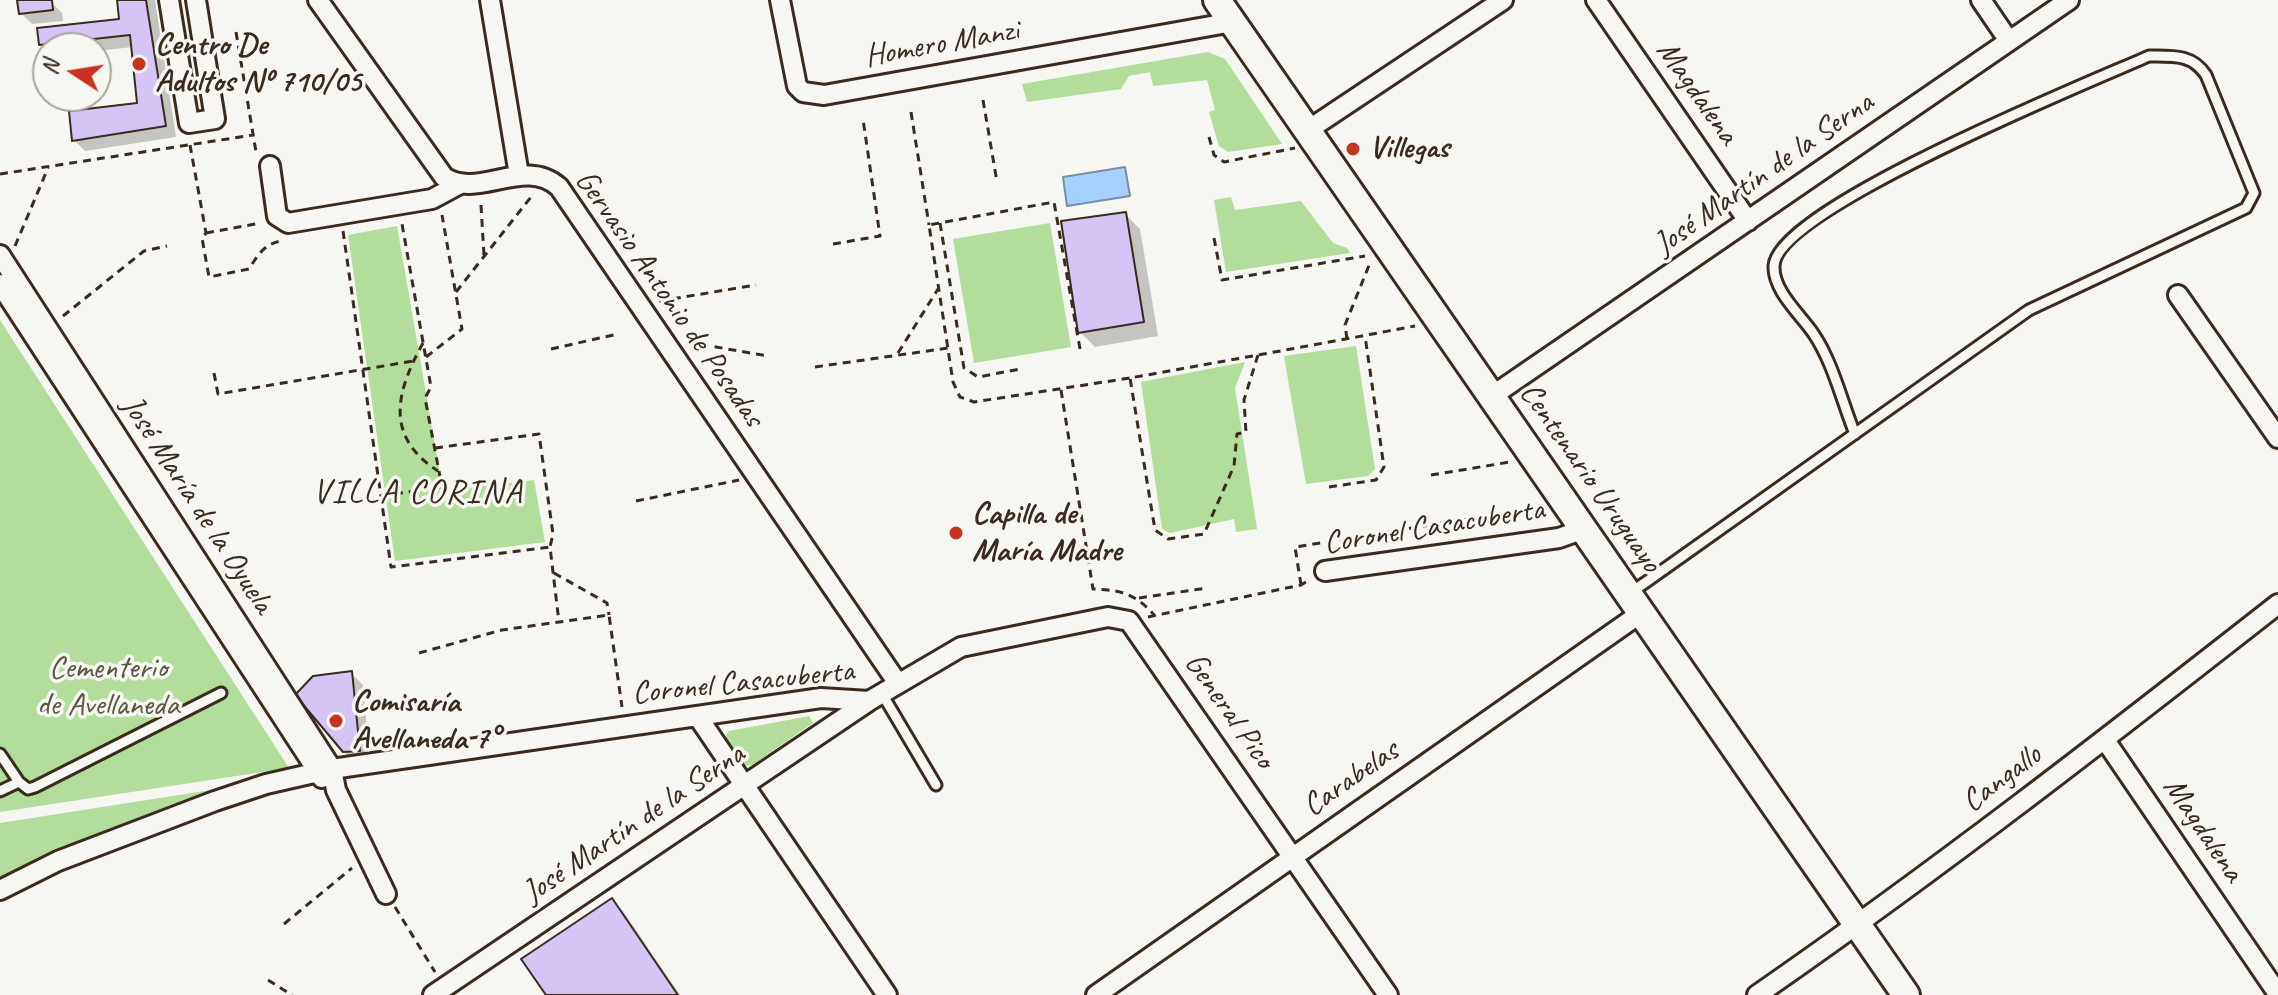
<!DOCTYPE html>
<html>
<head>
<meta charset="utf-8">
<style>
	body { margin:0 }
	#map { position:relative; width:2278px; height:995px; overflow:hidden; background:#f6f6f2; font-family:Caveat,sans-serif }
	canvas { display:block }
	.north { position:absolute; left:32px; top:32px; width:80px; height:80px; box-sizing:border-box; background:#f6f6f2; border:2px solid #aba49d; border-radius:50%; rotate:282deg; font-size:22px; font-weight:700; line-height:32px; text-align:center; color:#3b2a1e }
	.north::after { content:''; display:block; margin:auto; width:28px; height:36px; background:#c8321e; clip-path:polygon(50% 0,100% 100%,50% 72%,0 100%) }
</style>
</head>
<body>
<div id="map">
<canvas width="2278" height="995"></canvas>
<div class="north">N</div>
</div>
<script>
const context = document.querySelector('canvas').getContext('2d');
context.lineJoin = 'round';
function paint(path, color) {
  context.fillStyle = color;
  context.fill(path, 'evenodd');
}
function stroke(path, color, width, dash) {
  context.strokeStyle = color;
  context.lineWidth = width;
  context.lineCap = dash ? 'butt' : 'round';
  context.setLineDash(dash || []);
  context.stroke(path);
}
function drawText(font, color, halo, rows, align = 'center') {
  context.font = font + ' Caveat,sans-serif';
  context.lineWidth = 7;
  context.setLineDash([]);
  context.textBaseline = 'middle';
  context.strokeStyle = halo;
  context.fillStyle = color;
  for (const [text, x, y, turn = 0] of rows) {
    context.save();
    context.translate(x, y);
    context.rotate((+turn || 0) * Math.PI / 180);
    context.textAlign = isNaN(turn) ? turn : align;
    if (halo) context.strokeText(text, 0, 0);
    context.fillText(text, 0, 0);
    context.restore();
  }
}
paint(new Path2D(`
	M1208 52 1225 59 1282 144 1228 152 1219 146 1209 112 1215 110 1207 80 1153 86 1150 72 1129 76 1121 89 1027 102 1022 84Z
	M1231 197 1235 210 1301 201 1333 243 1347 248 1350 253 1226 272 1214 200Z
	M1050 223 1071 347 974 363 953 239Z
	M397 226 443 491 534 480 545 542 395 561 348 235Z
	M0 320 289 768 0 812Z
	M1356 346 1375 469 1368 476 1306 484 1284 356Z
	M1245 362 1235 388 1257 529 1236 532 1234 519 1170 533 1162 529 1141 382Z
	M809 716 813 723 752 765 744 766 724 738 729 731Z
	M243 785 39 858 0 879V823Z`), '#b2dd9a');
const water = new Path2D(`
	M1125 167 1130 196 1067 206 1063 177Z`);
paint(water, '#a4d1ff');
stroke(water, '#7a8ea5', 2);
paint(new Path2D(`
	M19 0 51 2 62 13 63 21 32 24 21 13Z
	M119 0H155L176 137 85 151 74 140 139 105 133 47 96 51V48H48V52L41 44 121 21Z
	M1125 214 1140 229 1158 336 1095 347 1080 332Z
	M352 674 363 685 370 762 350 759 298 695Z
	M612 900 623 911 680 995H548Z`), '#0003');
const building = new Path2D(`
	M17 0H52L53 10 19 14Z
	M117 0H146L166 126 72 141 69 111 137 103 130 35 39 45 37 28 119 19Z
	M1126 212 1144 322 1078 333 1061 221Z
	M352 671 360 751 343 752 295 695 313 676Z
	M612 898 678 995H546L521 959Z`);
paint(building, '#d4c5f6');
stroke(building, '#3b2a1e', 2);
const lane = new Path2D(`
	M1630 593 1646 582 2029 310 2246 208 2254 193 2206 75C2192 54 2173 56 2149 56 2090 82 1776 209 1774 266 1773 291 1800 314 1813 333 1833 362 1842 402 1855 434
	M881 692 936 785
	M0 754 19 782 28 789 35 787 221 693
	M0 791 19 782`);
const street = new Path2D(`
	M169 0 189 123 215 119 196 0
	M318 0 444 177C478 200 524 156 559 187L897 682
	M490 0 519 175
	M780 0 797 86 803 92 824 95 1233 22
	M1596 0 1748 221
	M1981 0 2009 41
	M1308 130 1503 0
	M270 166 277 216 288 223 432 199 460 184
	M0 255 332 769 336 790 386 894
	M0 284 322 778
	M2178 295 2278 438
	M1492 396 2069 0
	M1325 571 1559 538 1584 529
	M698 717 887 995
	M2105 740 2278 994
	M0 890 58 861 215 801 266 784 332 769 821 698 869 701 961 647 1108 617 1129 621 1388 995
	M433 995 869 701
	M1096 995 1641 613
	M1757 995C1936 871 2107 738 2278 604`);
const secondary = new Path2D(`
	M1217 0 1906 995`);
stroke(lane, '#3b2a1e', 15);
stroke(street, '#3b2a1e', 24);
stroke(secondary, '#3b2a1e', 32);
stroke(new Path2D(`
	M236 32 256 152
	M983 100 997 182
	M911 112 929 225
	M1209 137 1214 155 1224 162 1295 148
	M190 145 206 233 202 238 209 277 249 269C258 255 264 244 281 241
	M0 174 253 135
	M481 205 484 256
	M940 223 964 368 978 377 1020 369
	M343 231 391 567 550 547
	M206 233 261 223
	M1214 238 1222 280 1365 256
	M833 244 880 236 863 119
	M15 246 48 168
	M456 292 531 197
	M659 301 756 285
	M63 316 144 251 167 246
	M1347 339 1345 325 1370 263
	M687 342 768 356
	M423 343C396 392 384 436 438 471
	M551 349 618 334
	M1080 349 1054 202 929 225 953 382 960 397 974 402 1130 378
	M898 353 938 289
	M1258 355 1244 400 1246 432 1237 434 1234 466 1204 534 1168 539 1155 530 1130 378C1225 361 1320 344 1415 326
	M426 357 462 329 442 215
	M815 367 948 348
	M214 373 218 394 413 361
	M1061 390 1093 589C1122 590 1136 594 1155 616
	M435 448 539 434 553 534 550 547 559 622
	M1431 475 1510 462
	M1329 487 1376 480 1384 467 1365 336
	M381 496 442 487 425 398 431 387 402 224
	M636 501 739 480
	M554 573 607 603 609 615
	M1301 585 1295 547 1541 507
	M1139 598 1207 588
	M1148 617 1301 585 1311 579
	M419 653 502 630 609 615 622 707
	M395 907 435 972
	M284 924 352 868
	M268 980 292 995`), '#3b2a1e', 3, [8, 6]);
stroke(lane, '#f6f6f2', 9);
stroke(street, '#f6f6f2', 18);
stroke(secondary, '#f6f6f2', 26);
for (const [x, y, r, color] of [
	[139,64,8,"#c8321e"],
	[1353,149,8,"#c8321e"],
	[956,533,8,"#c8321e"],
	[336,721,8,"#c8321e"]
]) {
  const dot = new Path2D();
  dot.arc(x, y, r, 0, 2 * Math.PI);
  context.fillStyle = color;
  context.fill(dot);
  stroke(dot, '#f6f6f2', 3);
}
drawText('32px', '#3b2a1e', '#f6f6f2', [
	["Homero Manzi",942,44,-10],
	["Magdalena",1697,93,55],
	["José Martín de la Serna",1764,174,-35],
	["Gervasio Antonio de Posadas",669,299,55],
	["Centenario Uruguayo",1590,478,55],
	["José María de la Oyuela",197,505,57],
	["Coronel Casacuberta",1434,527,-9],
	["Coronel Casacuberta",743,683,-6],
	["General Pico",1229,711,55],
	["Carabelas",1351,779,-35],
	["Cangallo",2002,779,-37],
	["José Martín de la Serna",634,824,-34],
	["Magdalena",2203,830,56]
]);
drawText('bold 32px', '#3b2a1e', '#f6f6f2', [
	["Centro De",155,46],
	["Adultos Nº 710/05",155,83],
	["Villegas",1369,149],
	["Capilla de",972,515],
	["María Madre",972,552],
	["Comisaría",352,703],
	["Avellaneda 7°",352,740]
], 'left');
drawText('32px', '#59573d', '#f6f6f2', [
	["Cementerio",108,669],
	["de Avellaneda",108,706]
]);
context.letterSpacing = '2px';
drawText('34px', '#3b2a1e', '#f6f6f2', [
	["VILLA CORINA",418,493]
]);
context.letterSpacing = '0px';
</script>
</body>
</html>
